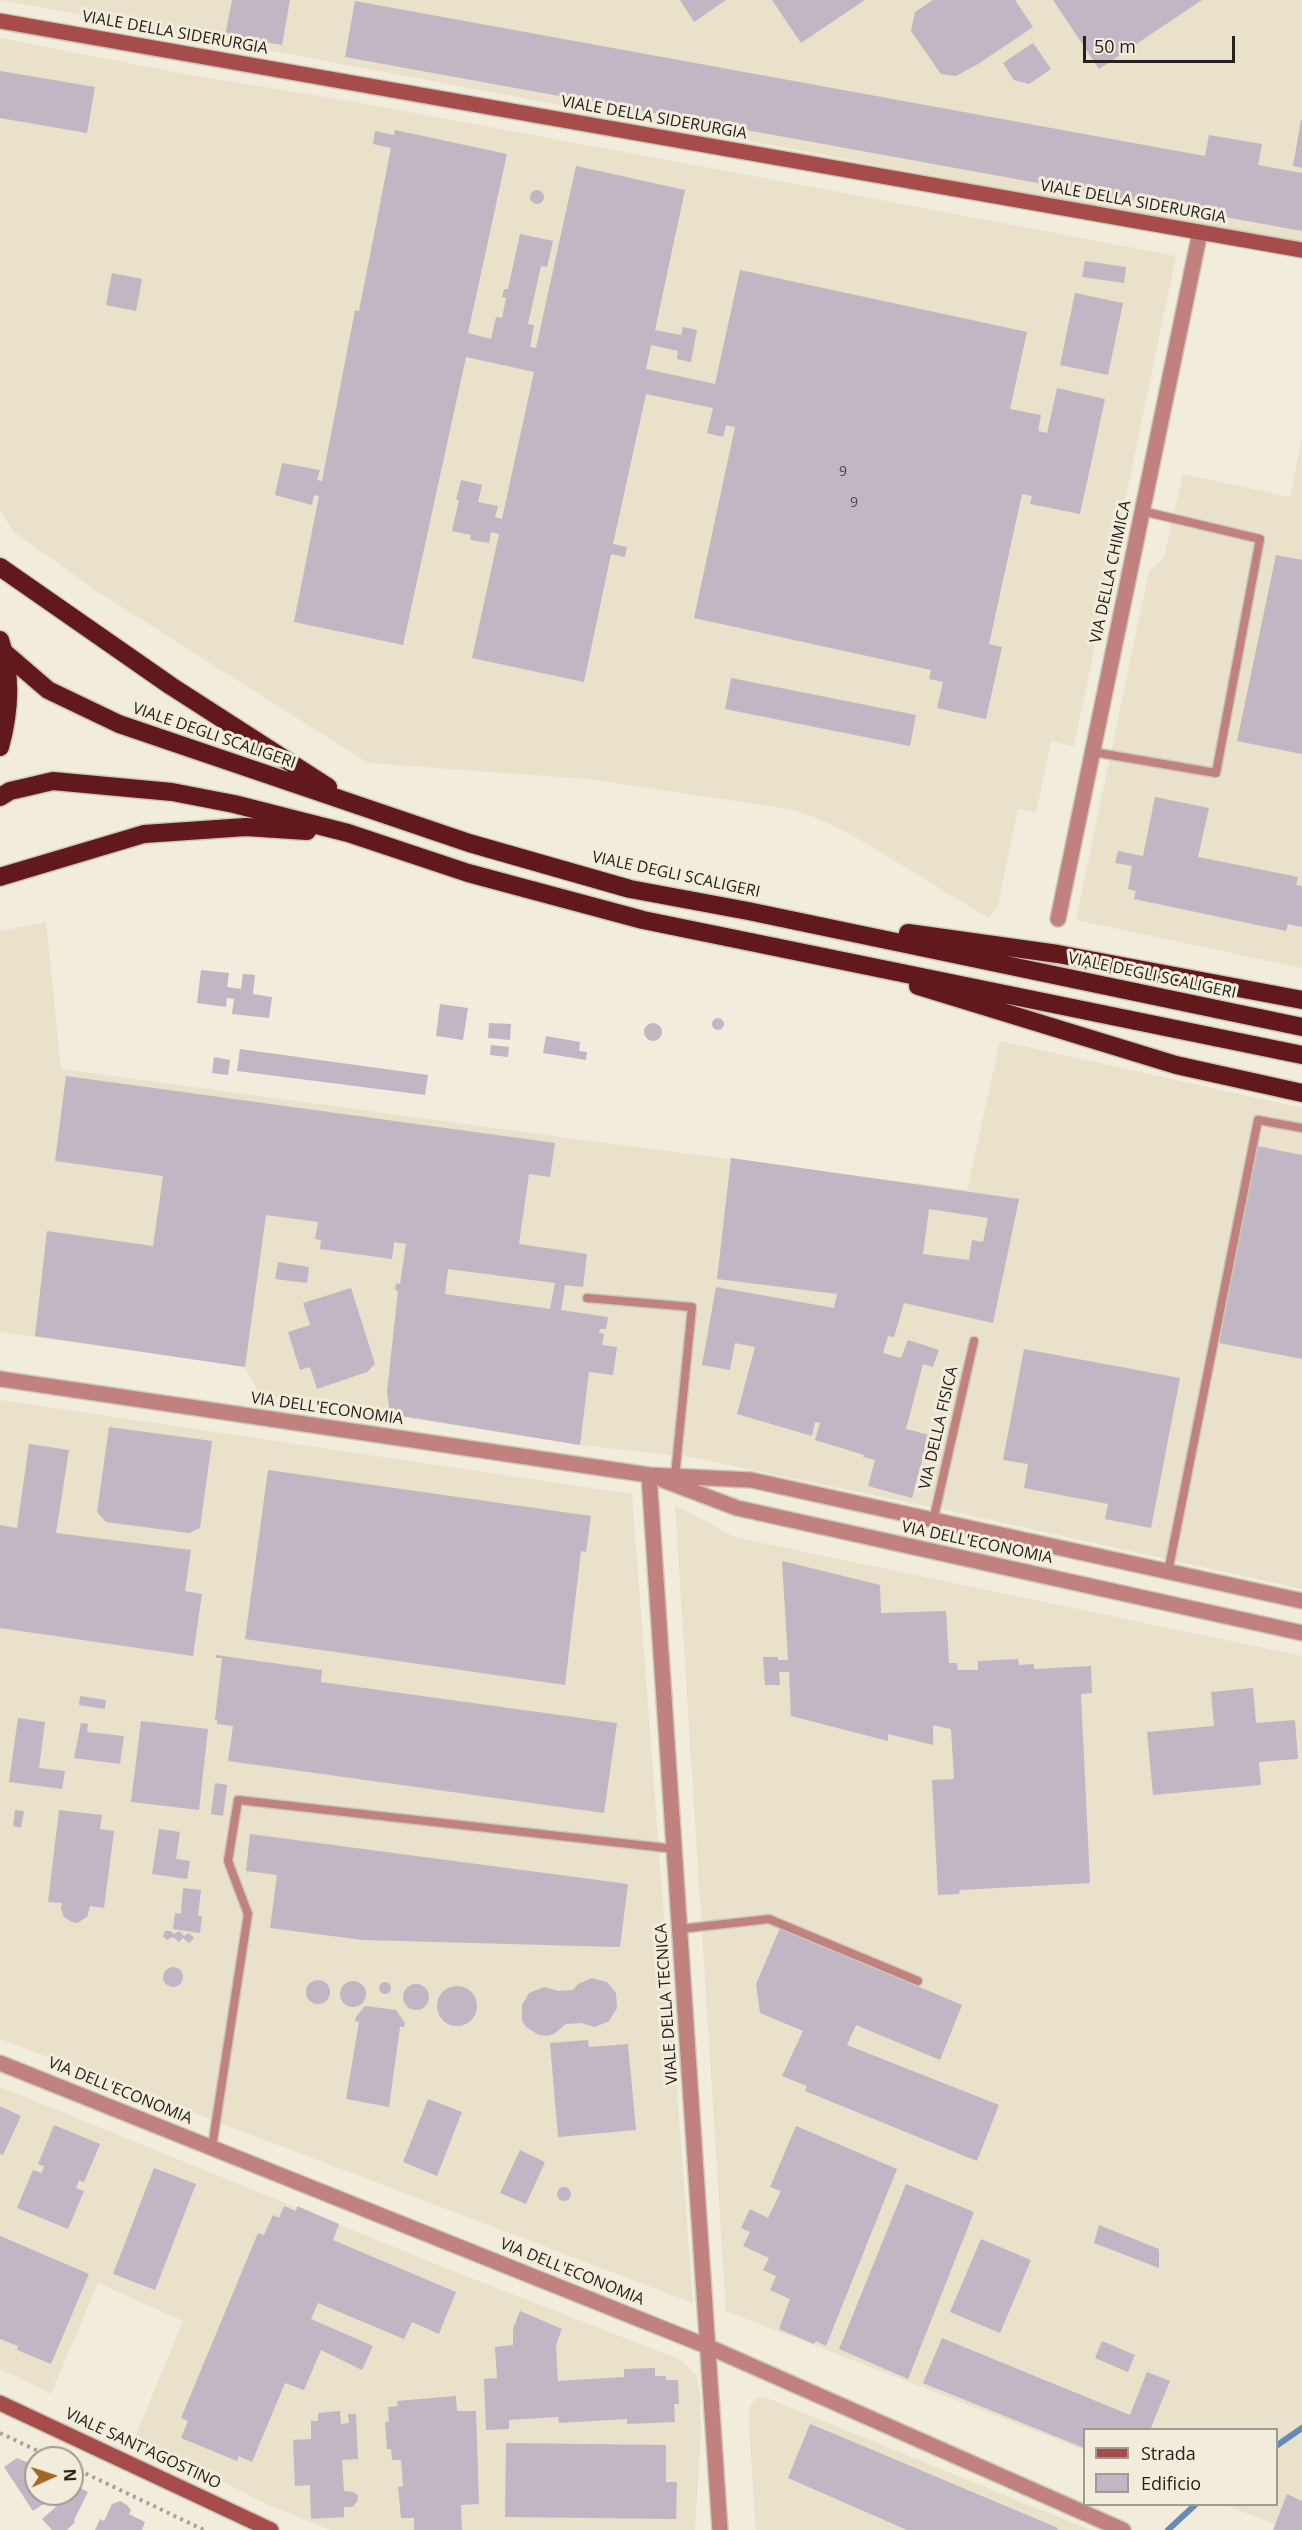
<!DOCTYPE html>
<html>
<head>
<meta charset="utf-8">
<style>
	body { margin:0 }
	#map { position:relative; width:1302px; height:2530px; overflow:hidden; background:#f1ecdb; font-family:"Open Sans",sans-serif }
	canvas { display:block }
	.legend { position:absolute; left:1083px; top:2428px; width:195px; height:78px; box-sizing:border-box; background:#f1ecdb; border:2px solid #9f9b8f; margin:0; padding:8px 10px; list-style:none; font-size:18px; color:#24221c }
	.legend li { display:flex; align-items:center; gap:12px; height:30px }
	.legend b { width:30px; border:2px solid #9f9b8f }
	.north { position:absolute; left:24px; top:2446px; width:60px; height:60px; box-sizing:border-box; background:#f1ecdb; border:2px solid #9f9b8f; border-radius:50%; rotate:87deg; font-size:16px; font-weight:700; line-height:24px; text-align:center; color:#24221c }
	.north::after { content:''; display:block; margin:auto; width:21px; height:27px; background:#a06726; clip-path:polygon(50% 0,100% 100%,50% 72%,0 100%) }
	.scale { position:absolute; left:1083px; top:36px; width:152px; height:27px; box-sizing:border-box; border:3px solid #24221c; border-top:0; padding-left:8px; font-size:18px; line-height:21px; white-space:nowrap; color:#24221c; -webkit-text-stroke:4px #f1ecdb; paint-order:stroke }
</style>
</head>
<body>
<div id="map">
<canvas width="1302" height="2530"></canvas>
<ul class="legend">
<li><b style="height:8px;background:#a64c4b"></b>Strada</li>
<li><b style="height:16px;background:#c0b6c4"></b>Edificio</li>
</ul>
<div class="north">N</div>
<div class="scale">50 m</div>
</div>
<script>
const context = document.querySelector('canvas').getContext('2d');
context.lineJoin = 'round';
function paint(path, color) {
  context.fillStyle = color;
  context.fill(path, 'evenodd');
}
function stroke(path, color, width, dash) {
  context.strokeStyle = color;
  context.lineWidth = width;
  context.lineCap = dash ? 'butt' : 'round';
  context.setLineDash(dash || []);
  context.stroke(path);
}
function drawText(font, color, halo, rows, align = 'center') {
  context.font = font + ' "Open Sans",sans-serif';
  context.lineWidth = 6;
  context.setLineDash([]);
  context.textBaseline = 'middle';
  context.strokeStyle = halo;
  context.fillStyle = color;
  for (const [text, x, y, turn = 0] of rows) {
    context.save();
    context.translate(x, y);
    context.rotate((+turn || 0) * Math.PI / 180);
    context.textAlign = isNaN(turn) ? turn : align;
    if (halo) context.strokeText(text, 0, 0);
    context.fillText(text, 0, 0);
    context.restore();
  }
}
paint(new Path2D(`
	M0 0H1302V245L50 9Z
	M0 38 185 74 350 101 834 191 1176 256 1074 746 1051 741 1036 813 1018 809 998 905 989 918 852 835 812 816 789 809 588 779 368 763 98 592 14 532 0 511Z
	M1302 437V968L1076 920 1149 571 1164 558 1183 474 1290 497Z
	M46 922 61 1069 575 1139 967 1190 1000 1041 1302 1108V1589L950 1511 690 1457 580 1445 260 1395 245 1367 0 1332V931Z
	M0 1400 632 1494 693 2303 0 2039Z
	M675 1505 734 1537 1302 1656V2530H1291L1225 2505 1276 2504V2430H1084V2450L726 2311Z
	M0 2087 448 2269 681 2360 696 2375 700 2393 701 2432 695 2530H331L264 2503 135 2437 183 2321 98 2283 51 2394 0 2369Z
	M763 2397 767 2398 1090 2530H756L748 2411 755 2399Z`), '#e9e1c9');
stroke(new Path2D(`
	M1276 2446 1302 2428
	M1168 2530 1196 2504`), '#658bb9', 6);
paint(new Path2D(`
	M232 0H290L282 45 225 36Z
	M680 0H726L694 22Z
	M772 0H865L801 43Z
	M933 0H1015L1033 27 978 64 956 76 941 74 911 31 915 12Z
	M1053 0H1202L1099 69Z
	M355 1 1205 156 1209 135 1262 144 1258 165 1302 173V231L345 57Z
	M1033 43 1051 69 1029 84 1014 80 1003 63Z
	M0 71 95 87 87 133 0 118Z
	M1301 120H1302V168L1293 166Z
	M395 130 507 154 468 333 491 339 496 317 502 318 506 298 502 297 504 289H508L520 234 553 241 547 267 541 266 528 324 534 325 530 347 536 348 576 166 685 190 655 330 681 335 683 327 697 330 691 362 677 359 678 351 651 345 646 369 715 384 740 270 1027 332 1010 409 1041 415 1038 431 1047 433 1057 388 1105 399 1080 514 1030 504 1032 496 1022 494 989 644 1002 647 986 719 937 708 943 682 929 679 931 670 694 618 735 427 726 425 723 437 707 433 713 408 646 394 613 544 627 547 625 557 611 554 584 682 472 658 499 534 491 532 489 543 470 540 471 535 452 531 459 500H456L461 480 482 485 478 502 498 506 495 517 502 519 534 372 466 357 403 645 294 622 319 496 314 495 312 505 275 495 282 463 320 470 317 480 322 481 355 310 359 311 391 148 373 144 375 131 394 135Z
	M530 197a7 7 0 1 1 14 0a7 7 0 1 1-14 0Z
	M1085 261 1126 267 1124 283 1082 277Z
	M112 273 142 279 136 311 106 305Z
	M1075 293 1123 303 1108 375 1060 365Z
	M1276 555 1302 560V754L1237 741Z
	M731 678 916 715 910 746 725 709Z
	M1155 797 1209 808 1198 857 1298 877 1296 885 1302 886V927L1288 924 1286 931 1134 899 1136 891 1128 889 1132 866 1115 863 1118 851 1143 856Z
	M201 970 229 973 227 987 241 989 243 974 255 975 253 994 272 997 269 1018 232 1014 234 999 227 998 226 1007 197 1003Z
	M440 1004 468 1008 463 1040 436 1036Z
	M712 1024a6 6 0 1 1 12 0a6 6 0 1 1-12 0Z
	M489 1023 511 1024 510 1040 488 1038Z
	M644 1032a9 9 0 1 1 18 0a9 9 0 1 1-18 0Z
	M546 1036 580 1042 579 1051 587 1052 586 1060 543 1053Z
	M491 1045 509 1047 508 1057 490 1055Z
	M240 1049 428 1075 425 1095 237 1071Z
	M214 1057 230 1060 228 1075 212 1073Z
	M66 1076 555 1143 550 1177 529 1174 519 1244 587 1254 583 1287 565 1285 561 1310 608 1317 606 1329H600L599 1333 604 1334 602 1345 617 1347 613 1375 589 1372 580 1445 390 1414 387 1392 398 1291 395 1290 396 1283 400 1284 406 1244 394 1242 392 1259 320 1249 321 1240 315 1239 318 1222 266 1215 245 1367 35 1336 47 1231 153 1246 163 1176 55 1161ZM448 1269 555 1283 550 1309 445 1294Z
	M1257 1146 1302 1155V1359L1219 1343Z
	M731 1158 1019 1199 993 1323 904 1303 894 1337 888 1336 883 1353 901 1358 908 1340 939 1350 933 1367 923 1364 906 1429 929 1435 912 1498 868 1486 875 1460 863 1457 864 1455 815 1440 820 1423 815 1422 812 1436 737 1414 755 1347 735 1343 730 1370 702 1365 716 1287 834 1308 837 1294 717 1279ZM929 1209 988 1218 983 1242 972 1240 969 1260 923 1254Z
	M278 1262 309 1267 307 1283 275 1279Z
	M351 1288 375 1364 367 1372 317 1389 310 1367 300 1370 288 1332 310 1325 303 1303Z
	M1024 1349 1180 1378 1151 1528 1105 1519 1108 1504 1024 1488 1028 1464 1003 1460Z
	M109 1427 212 1441 200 1528 189 1533 106 1522 97 1512Z
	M29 1444 69 1450 56 1533 191 1550 185 1591 202 1594 193 1656 0 1628V1525L17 1528Z
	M268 1470 591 1516 586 1552 581 1551 565 1685 245 1639Z
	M782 1561 880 1585 881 1613 946 1611 949 1663H957L958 1670H978V1661L1018 1659 1019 1665 1034 1664V1669L1091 1666 1092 1693 1081 1694 1090 1883 960 1890 959 1894 938 1895 932 1780 954 1779 951 1729 933 1725V1745L888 1734V1741L791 1716 789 1672H779L780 1685H765L763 1657H778V1660H788Z
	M216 1655 322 1670 321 1682 617 1723 604 1813 228 1761 233 1726 217 1724V1720H215L222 1658H216Z
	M1253 1688 1256 1723 1295 1720 1298 1759 1259 1762 1261 1785 1153 1795 1147 1732 1214 1726 1211 1692Z
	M80 1696 106 1700 105 1709 79 1705Z
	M18 1718 45 1722 39 1768 65 1771 62 1789 9 1782Z
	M141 1721 208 1729 199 1810 131 1802Z
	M81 1723 88 1724 87 1732 124 1736 120 1764 74 1758Z
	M215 1783 227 1785 223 1816 211 1814Z
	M15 1810 24 1811 21 1828 13 1826Z
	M59 1810 102 1815 100 1829 114 1831 104 1908 90 1906 87 1917 77 1923 72 1922 64 1917 61 1908 62 1903 48 1902Z
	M159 1829 180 1832 176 1859 190 1861 187 1879 152 1874Z
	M250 1834 628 1884 620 1947 363 1940 270 1928 277 1875 246 1871Z
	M183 1888 201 1890 198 1916H202L200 1933 173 1929 175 1913 181 1914Z
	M780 1928 962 2005 940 2060 856 2025 847 2045 999 2105 977 2161 805 2091 807 2086 782 2076 803 2031 760 2013 756 1984Z
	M165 1931H171L174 1934 179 1931 184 1936 189 1933 194 1938 189 1943 183 1938 179 1942 173 1937 167 1940 163 1936Z
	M163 1977a10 10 0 1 1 20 0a10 10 0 1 1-20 0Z
	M592 1978 607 1982 616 1993 617 2008 609 2021 595 2027 581 2023 566 2024 554 2034 547 2036 539 2035 526 2027 522 2021V2005L529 1993 544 1987 558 1991 573 1990 578 1984Z
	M306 1992a12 12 0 1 1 24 0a12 12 0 1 1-24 0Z
	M340 1994a13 13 0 1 1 26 0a13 13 0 1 1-26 0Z
	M379 1988a6 6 0 1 1 12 0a6 6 0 1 1-12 0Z
	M403 1997a13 13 0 1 1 26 0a13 13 0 1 1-26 0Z
	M437 2006a20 20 0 1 1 40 0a20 20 0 1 1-40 0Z
	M365 2006 396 2010 405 2023 404 2027H400L389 2107 346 2099 359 2022 355 2021 356 2017Z
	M588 2040 589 2047 628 2044 636 2130 558 2137 550 2043Z
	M428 2099 462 2112 437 2176 403 2162Z
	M0 2106 21 2116 3 2155 0 2154Z
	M54 2125 100 2144 84 2182 79 2180 76 2188 84 2191 68 2229 17 2208 33 2170 42 2173 44 2166 38 2164Z
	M796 2126 897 2169 826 2346 816 2341 814 2344 779 2329 790 2299 770 2290 776 2276 763 2270 769 2258 743 2246 750 2232 741 2228 750 2209 768 2218 781 2191 770 2187Z
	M520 2150 545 2162 526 2204 500 2193Z
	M154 2168 196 2184 155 2290 113 2274Z
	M906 2184 974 2212 908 2379 839 2349Z
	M557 2194a7 7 0 1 1 14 0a7 7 0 1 1-14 0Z
	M284 2206 296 2211 297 2206 339 2224 333 2240 456 2292 439 2334 412 2322 404 2339 318 2303 311 2319 373 2346 362 2370 321 2350 304 2390 285 2383 252 2462 239 2456 237 2461 181 2438 188 2421 181 2418 258 2233 264 2235 273 2215 279 2218Z
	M1099 2225 1159 2249V2268L1094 2243Z
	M0 2236 89 2274 51 2364 17 2350 18 2346 0 2339Z
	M981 2239 1031 2260 1000 2333 950 2312Z
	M520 2311 562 2329 556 2345 558 2381 624 2377V2369L655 2368V2376H666V2380H678L679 2404H674L675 2422 627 2424V2419L559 2423 558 2417 509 2420V2429L486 2430 484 2379 497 2378 495 2347 513 2345V2329Z
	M942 2338 1130 2415 1147 2372 1170 2381 1150 2430H1084V2448L923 2383Z
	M1102 2341 1135 2355 1128 2372 1095 2358Z
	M456 2396 457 2411H476L479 2504 461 2505 462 2530H414V2518H401L398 2487 403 2486 401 2460H392L391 2449H387L385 2422H389L388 2407 398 2406 397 2401Z
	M340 2411 341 2424 349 2423 348 2414H356L358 2459 342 2460 344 2491 354 2492 358 2496 357 2502 352 2507H344V2517L311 2519 310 2485 295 2486 293 2440 311 2439V2421H318V2413Z
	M810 2424 837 2435 1058 2528 1057 2530H907L788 2478Z
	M506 2443 666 2445V2482H677L676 2519 505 2517Z
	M17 2458 36 2466V2494H72V2484L88 2492 74 2520 75 2522 67 2530H52L42 2519 58 2505 51 2499 33 2511 4 2467Z
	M1287 2494 1302 2501V2530H1273Z
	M120 2501 127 2505 131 2510 129 2514 145 2522 142 2530H95L100 2519 104 2521 112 2504Z`), '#c0b6c4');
const lane = new Path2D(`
	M1093 752 1216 773 1260 539 1142 511
	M587 1298 692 1307 675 1476
	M933 1521 974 1341
	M1168 1572 1258 1120 1302 1128
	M680 1929 769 1919 918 1981
	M212 2147 248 1914 228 1861 238 1800 675 1849`);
const street = new Path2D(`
	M1058 919 1200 232
	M0 1379 649 1475 751 1480 1302 1601
	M649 1475 720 2530
	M663 1480 737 1508 1302 1633
	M0 2063 709 2347 1123 2530`);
const secondary = new Path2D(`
	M0 21 1302 250
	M0 2403 271 2530`);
const highway = new Path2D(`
	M0 567 171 686 328 787
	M0 640C12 675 10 711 0 747
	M5 653 48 690 119 724 469 843 630 889 748 911 1302 1027
	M0 797 10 791 53 781 172 792 234 804 348 833 468 873 643 920 1302 1055
	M0 877 144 834 246 827 307 831
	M908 933 1058 954 1302 1000
	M918 986 1176 1065 1302 1093`);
stroke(lane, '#ccc8b9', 11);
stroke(street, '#ccc8b9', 18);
stroke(secondary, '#ccc8b9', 18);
stroke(highway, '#ccc8b9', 21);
stroke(new Path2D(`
	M0 2433 53 2458
	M72 2467 204 2530`), '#a6a295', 4, [3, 4.5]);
stroke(lane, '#c1827f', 8);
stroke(street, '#c1827f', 15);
stroke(secondary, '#a64c4b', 15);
stroke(highway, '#62191c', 18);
drawText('14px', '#4b4746', null, [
	["9",843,472],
	["9",854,503]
]);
drawText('16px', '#24221c', '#f1ecdb', [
	["VIALE DELLA SIDERURGIA",175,33,10],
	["VIALE DELLA SIDERURGIA",654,118,10],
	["VIALE DELLA SIDERURGIA",1133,202,10],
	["VIA DELLA CHIMICA",1111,572,-78],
	["VIALE DEGLI SCALIGERI",214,736,19],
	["VIALE DEGLI SCALIGERI",676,875,12],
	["VIALE DEGLI SCALIGERI",1152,976,12],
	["VIA DELL'ECONOMIA",327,1409,8],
	["VIA DELLA FISICA",939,1428,-77],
	["VIA DELL'ECONOMIA",977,1543,12],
	["VIALE DELLA TECNICA",667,2004,-94],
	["VIA DELL'ECONOMIA",120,2091,22],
	["VIA DELL'ECONOMIA",572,2272,22],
	["VIALE SANT'AGOSTINO",143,2449,25]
]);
</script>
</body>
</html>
